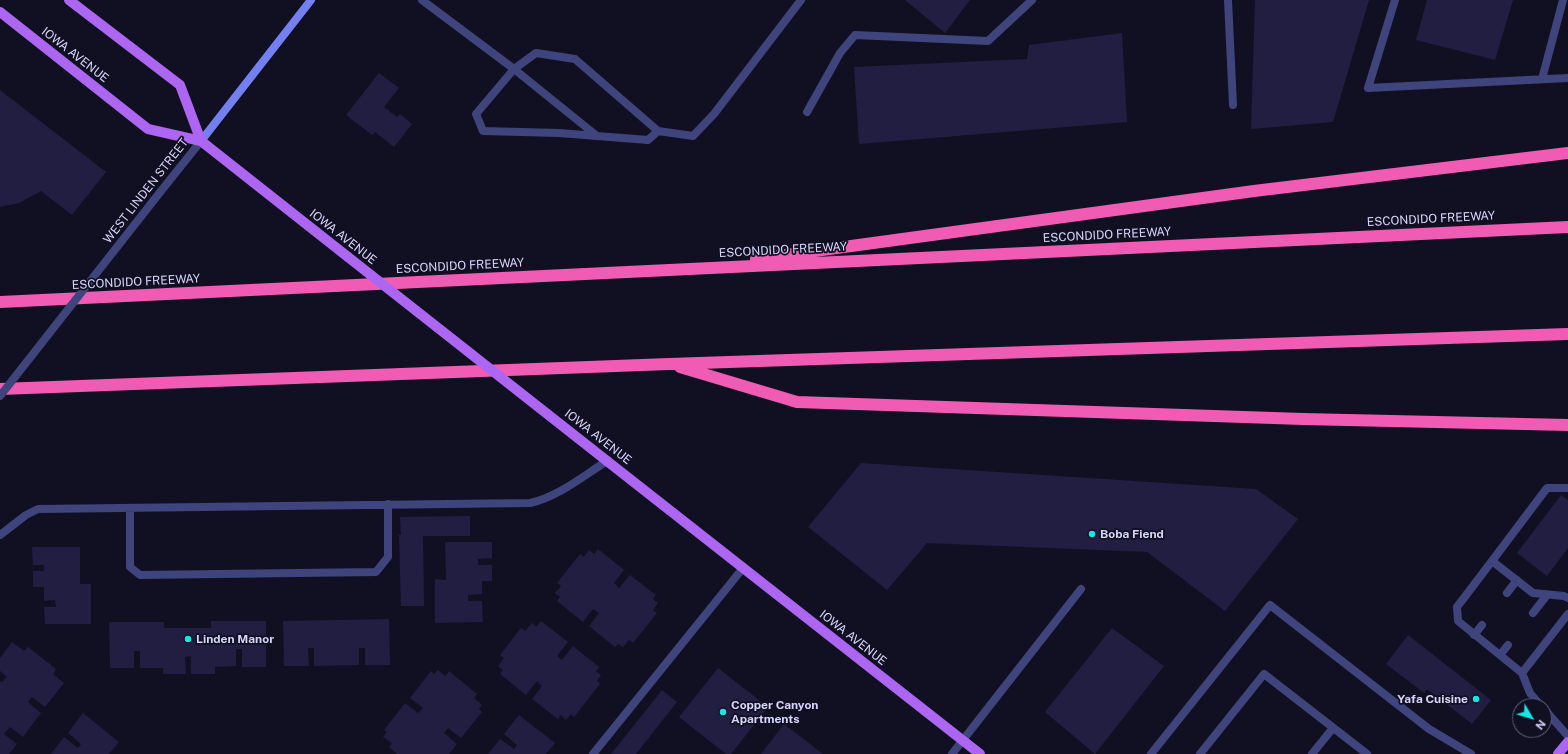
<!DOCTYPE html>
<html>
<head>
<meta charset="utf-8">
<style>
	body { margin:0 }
	#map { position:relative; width:1568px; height:754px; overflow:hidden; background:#111022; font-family:"Public Sans",sans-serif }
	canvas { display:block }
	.north { position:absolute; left:1512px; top:698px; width:40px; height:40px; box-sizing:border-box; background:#111022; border:1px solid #5f5f79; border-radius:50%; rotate:128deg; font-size:11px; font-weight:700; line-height:16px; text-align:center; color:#d5d5fb }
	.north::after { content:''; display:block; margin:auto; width:14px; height:18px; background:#15e7e3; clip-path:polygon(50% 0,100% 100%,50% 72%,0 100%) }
</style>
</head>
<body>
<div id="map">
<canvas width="1568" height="754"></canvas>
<div class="north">N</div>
</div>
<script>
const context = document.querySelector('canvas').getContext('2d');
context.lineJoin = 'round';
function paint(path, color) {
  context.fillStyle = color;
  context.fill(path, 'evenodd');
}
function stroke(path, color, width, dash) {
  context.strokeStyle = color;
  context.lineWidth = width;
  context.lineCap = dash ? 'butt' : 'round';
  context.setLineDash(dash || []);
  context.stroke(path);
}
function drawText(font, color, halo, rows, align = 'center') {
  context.font = font + ' "Public Sans",sans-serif';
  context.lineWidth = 3.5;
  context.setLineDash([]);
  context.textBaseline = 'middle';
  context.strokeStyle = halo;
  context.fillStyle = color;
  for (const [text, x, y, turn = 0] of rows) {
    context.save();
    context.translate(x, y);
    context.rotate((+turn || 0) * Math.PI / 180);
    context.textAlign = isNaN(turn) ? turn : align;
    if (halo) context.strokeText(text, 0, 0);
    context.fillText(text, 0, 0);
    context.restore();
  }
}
paint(new Path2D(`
	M905 0H970L945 33Z
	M1255 0H1369L1333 122 1251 129Z
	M1427 0H1513L1495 60 1416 40Z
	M1122 33 1127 122 859 144 854 67 1027 59 1029 45Z
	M379 73 399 88 384 107 397 117 400 114 412 124 394 147 375 132 372 135 346 115Z
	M0 90 106 172 72 215 41 191 19 203 0 207Z
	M861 463 1256 489 1298 519 1225 611 1147 552 927 543 887 590 808 527Z
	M1561 495 1568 500V548L1547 576 1517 553Z
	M470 516V536H423L424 606H401L399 535H401L400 517Z
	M445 542H492V558L478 559V565H492V581H482V594L468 595V601H482L483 622 435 623V579L446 580Z
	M32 547H80V584H91V624H45L44 607H56L55 600 44 601V587H33V571H44V565H33Z
	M598 549 624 570 614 583 619 588 630 575 656 595 653 599 658 603 653 610 657 613 633 643 629 640 623 647 618 644 615 647 589 626 599 613 593 609 583 622 557 601 560 597 555 593 561 586 557 583 580 554 584 557 589 550 594 554Z
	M389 619 390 665H365V648H359V665L314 666V648H308L309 666H284L283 621Z
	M211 621H266V667H242V649H236V666L215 667V674H191V656L185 657 186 674H163V668H140V651H134V668H110L109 622H164V628H211Z
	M541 621 568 642 557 656 562 660 573 646 599 667 596 671 601 675 597 681 600 684 574 717 571 714 566 720 561 715 558 719 532 699 542 686 537 681 526 695 500 674 503 670 498 666 504 658 500 655 521 628 525 631 532 623 536 627Z
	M1112 628 1164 666 1095 754 1045 712Z
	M1408 635 1491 700 1472 724 1427 689 1424 693 1386 664Z
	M12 642 24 651 28 647 56 669 53 674 64 683 45 707 32 697 28 702 41 713 23 737 10 727 4 734 17 744 9 754H0V681L2 682 7 677 0 671V658Z
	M718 668 768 707 731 754H726L679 717Z
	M438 670 445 676 449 671 477 694 474 698 482 705 479 709 482 712 461 738 448 728 444 733 457 744 449 754H397L389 747 392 743 383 737 387 732 384 730 405 703 418 713 423 708 410 698 431 671 434 674Z
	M662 690 677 702 636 754H611Z
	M83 713 119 742 109 754H51L64 737 78 748 81 744 68 733Z
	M519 715 555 743 546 754H488L500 739 514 749 517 745 504 734Z
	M784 724 823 754H761Z`), '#211e41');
stroke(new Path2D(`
	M422 0 514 69 597 136
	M1228 0 1233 105
	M1395 0 1368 88 1568 78
	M1542 79 1563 0
	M807 112 840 53 855 35 988 41 1032 0
	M658 131 648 140 559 133 483 131 476 114 514 69 536 53 575 59 658 131 693 136 714 114 801 0
	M1568 488H1547L1492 561 1533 593 1564 596 1568 598
	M130 508V567L140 575 376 572 388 557V504
	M0 535 26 515 38 509 530 503C558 497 583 476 607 461
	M1492 561 1457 607 1458 621 1522 673 1530 693 1541 706
	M1507 593 1517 580
	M1533 613 1547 595
	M1474 635 1482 625
	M1500 655 1508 645
	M1522 673 1568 614
	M1544 709 1568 736
	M593 754 743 568
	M952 754 1081 589
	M1151 754 1270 605 1429 729 1471 754
	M1200 754 1264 674 1367 754
	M1312 754 1333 728`), '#3f447d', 8);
stroke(new Path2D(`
	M161 191 201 141`), '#3f447d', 8);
stroke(new Path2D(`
	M201 141 311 0`), '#7480f2', 8);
stroke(new Path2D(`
	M69 0 180 85 201 141
	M0 12 148 129 201 141 348 257
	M607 461 980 754
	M1558 754 1568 742`), '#ac66f1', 10);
stroke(new Path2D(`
	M756 259 1254 191 1568 153
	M0 302 1568 227
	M680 367 797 402 1303 419 1568 425
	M0 389 669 364 1568 334`), '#f05bb4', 12);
stroke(new Path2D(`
	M0 396 161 191`), '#3f447d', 8);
stroke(new Path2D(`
	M348 257 607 461`), '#ac66f1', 10);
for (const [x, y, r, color] of [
	[1092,534,4,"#15e7e3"],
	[188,639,4,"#15e7e3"],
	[1476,699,4,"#15e7e3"],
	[723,712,4,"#15e7e3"]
]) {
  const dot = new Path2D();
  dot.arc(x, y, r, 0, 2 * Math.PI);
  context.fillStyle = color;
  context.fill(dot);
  stroke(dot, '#111022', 1.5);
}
drawText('12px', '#d5d5fb', '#111022', [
	["IOWA AVENUE",75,55,38],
	["WEST LINDEN STREET",146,191,-52],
	["ESCONDIDO FREEWAY",1431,219,-3],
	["ESCONDIDO FREEWAY",1107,235,-3],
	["IOWA AVENUE",343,237,38],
	["ESCONDIDO FREEWAY",783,250,-3],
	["ESCONDIDO FREEWAY",460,266,-3],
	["ESCONDIDO FREEWAY",136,282,-3],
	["IOWA AVENUE",598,437,38],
	["IOWA AVENUE",853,638,38]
]);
drawText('bold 12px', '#d5d5fb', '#111022', [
	["Boba Fiend",1100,534],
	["Linden Manor",196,639],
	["Yafa Cuisine",1468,699,"right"],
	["Copper Canyon",731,705],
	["Apartments",731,719]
], 'left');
</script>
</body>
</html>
